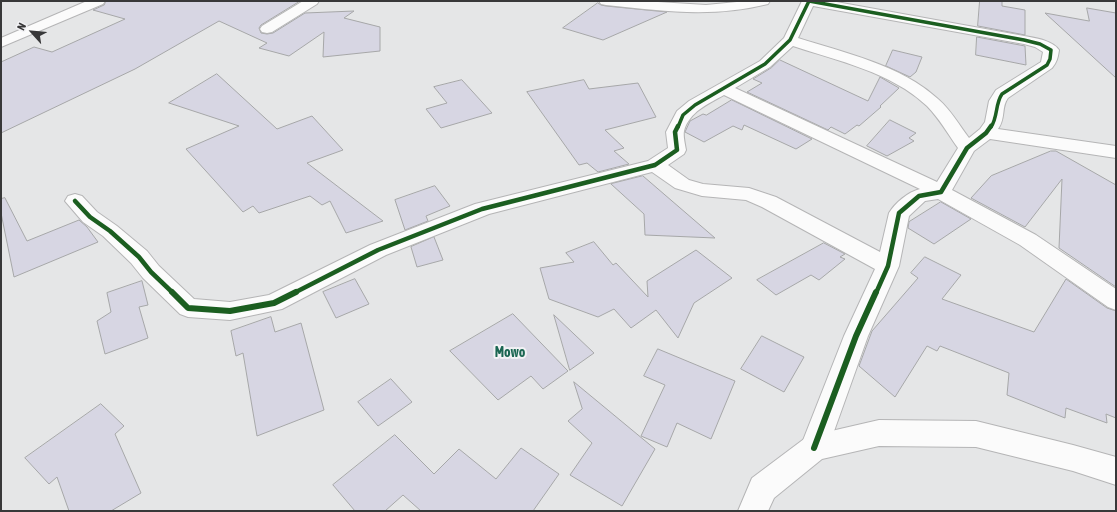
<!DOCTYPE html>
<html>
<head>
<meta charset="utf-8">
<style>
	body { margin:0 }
	#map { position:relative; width:1117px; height:512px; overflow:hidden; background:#e5e6e7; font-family:"Asap Condensed",sans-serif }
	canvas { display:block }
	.frame { position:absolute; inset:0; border:2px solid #383839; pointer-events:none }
	.north { position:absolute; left:12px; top:12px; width:40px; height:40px; -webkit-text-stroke:3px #f2f2f5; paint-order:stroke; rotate:297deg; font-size:11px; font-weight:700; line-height:16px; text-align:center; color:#383839 }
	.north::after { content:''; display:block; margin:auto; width:14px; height:18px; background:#383839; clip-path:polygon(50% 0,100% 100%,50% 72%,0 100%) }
</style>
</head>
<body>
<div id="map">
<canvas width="1117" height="512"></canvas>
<div class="frame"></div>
<div class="north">N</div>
</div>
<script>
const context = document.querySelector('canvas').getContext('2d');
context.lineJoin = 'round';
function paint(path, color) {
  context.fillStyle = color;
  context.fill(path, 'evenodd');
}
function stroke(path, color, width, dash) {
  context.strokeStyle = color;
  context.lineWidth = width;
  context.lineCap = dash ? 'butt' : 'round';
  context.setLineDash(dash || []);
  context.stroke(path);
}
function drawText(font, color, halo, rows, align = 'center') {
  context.font = font + ' "Asap Condensed",sans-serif';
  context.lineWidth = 4;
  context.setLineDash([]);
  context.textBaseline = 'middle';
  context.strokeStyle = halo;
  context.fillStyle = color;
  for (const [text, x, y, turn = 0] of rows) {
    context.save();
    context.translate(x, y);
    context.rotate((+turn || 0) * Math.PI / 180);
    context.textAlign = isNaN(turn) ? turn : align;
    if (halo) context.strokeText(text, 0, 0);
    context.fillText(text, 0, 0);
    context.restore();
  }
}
const building = new Path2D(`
	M106 1H300L261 25 259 28 261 33 267 34 273 33 305 13 354 11 344 18 380 27V51L323 57 324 32 289 56 259 48 267 43 219 21 135 69 1 133V62L34 47 52 52 125 19 93 10 104 5Z
	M980 1H1002V6L1025 10V35L978 26Z
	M598 3 601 5 606 6 667 12 603 40 563 28Z
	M1087 8 1116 13V78L1045 13 1089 21Z
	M977 37 1025 46 1026 65 976 55Z
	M893 50 922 57 916 72 910 77 886 66Z
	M780 60 868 101 880 77 899 88 880 106 881 107 859 126 857 125 845 134 831 127 828 130 747 92 762 83 753 79 771 68Z
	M217 74 277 129 312 116 343 150 307 163 383 221 346 233 330 201 322 205 310 196 259 213 253 206 243 212 186 149 239 126 169 103Z
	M462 80 492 113 441 128 426 109 447 103 434 87Z
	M584 80 589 89 638 83 656 117 605 130 624 148 614 151 629 164 598 172 587 163 579 165 527 92Z
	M732 100 812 139 796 149 744 125 742 130 733 126 704 142 685 132 690 121 703 114 706 115Z
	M890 120 916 133 909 138 914 141 887 156 867 146Z
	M1051 151H1056L1116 185V287L1059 248 1062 179 1025 227 971 198 991 176Z
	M643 176 715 238 645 235 644 214 611 184Z
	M435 186 450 206 426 216 428 221 405 230 395 200Z
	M5 198 27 241 79 220 87 227 98 242 14 277 1 213V199Z
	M941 202 971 219 934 244 908 228 909 222Z
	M434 237 443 260 417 267 411 247Z
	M594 242 613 265 616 263 648 297 647 281 696 250 732 278 694 303 678 338 656 310 631 328 614 309 598 317 549 299 540 268 574 262 566 253Z
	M824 243 845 254 840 257 845 259 819 280 811 275 776 295 757 280Z
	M925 257 961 275 942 299 1034 332 1066 279 1107 308 1116 311V418L1106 414 1107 423 1066 408 1065 418 1007 395 1009 373 940 346 937 351 927 346 895 397 859 366 872 331 918 278 911 273Z
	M355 279 369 304 336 318 323 292Z
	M142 281 148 305 139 307 148 338 105 354 97 321 111 312 107 293Z
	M513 314 568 371 543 389 531 376 498 400 450 351Z
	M554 315 594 353 570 370Z
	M271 317 275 332 301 323 324 410 257 436 243 353 236 356 231 331Z
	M762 336 804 357 784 392 741 369Z
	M658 349 735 381 711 439 677 423 667 447 641 436 665 385 644 376Z
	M391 379 412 402 378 426 358 402Z
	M574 382 655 449 622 506 570 475 592 443 568 421 582 409Z
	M101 404 124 426 115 434 141 493 111 511H69L57 477 49 484 25 458Z
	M395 435 434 474 459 449 496 479 521 448 559 474 533 511H421L403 495 385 511H355L333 485Z`);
paint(building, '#d7d6e3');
stroke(building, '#a6a7a8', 1);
const minor = new Path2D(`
	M87 1H105L103 4 1 47V38Z
	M303 1H319L317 4 272 32 267 33 262 32 260 29 262 26Z
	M599 1H642L706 5 747 1H770L768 4C712 18 663 11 606 5L601 4Z
	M802 1H831L1024 36C1035 38 1052 40 1059 50 1058 57 1057 62 1052 68L1008 98C1001 107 1006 118 998 129L1116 146V158L990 139 974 151 952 190 1036 235 1116 289V310L1108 307 1020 245 938 199 925 201 909 216 899 266 868 336 828 448 824 457 814 461 804 457 800 448 844 336 875 269 762 207 746 200 702 196 675 188 652 172 489 214 386 255 282 309 230 320 188 317 180 314 143 278 131 263 103 236 83 222 65 201 68 196 75 194 82 196 97 212 117 226 147 251 159 266 194 299 230 302 269 295 370 245 475 204 648 161 668 148 666 132 677 111 689 101 760 61 784 38ZM813 6 1024 44 1035 47 1043 52 1041 62 996 90 989 101 985 122 980 129 969 138C959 125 951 110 938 99 901 65 845 53 798 38ZM793 46C838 61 891 72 927 106 939 118 948 134 958 148L937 182 735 88 770 67ZM724 95 920 189C908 192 895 203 889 213L880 252 776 197 749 188 703 184 689 180 668 165 684 154 686 150C685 144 683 136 684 131 689 112 708 104 724 95Z`);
const tertiary = new Path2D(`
	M879 420 976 421 1073 445 1116 457V485L1073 471 976 447 879 446 822 459 774 498 768 511H738L752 478 804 439 814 435Z`);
stroke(minor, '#b5b5b6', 2);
stroke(tertiary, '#b5b5b6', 2);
paint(minor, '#fbfbfb');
paint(tertiary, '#fbfbfb');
stroke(new Path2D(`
	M809 1 1024 40 1040 44 1051 50 1050 59 1047 65 1002 94C995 104 998 117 991 127
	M678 127 683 115 695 105 765 64 790 40 809 1`), '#1b5e20', 3.5);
stroke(new Path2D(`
	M75 201 90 217 110 231 139 257 151 272 173 293
	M294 293 378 250 482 209 655 165 677 150 675 132 678 126
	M876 293 888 266 899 213 919 196 941 192 967 148 986 133 991 126`), '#1b5e20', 4.5);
stroke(new Path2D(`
	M172 292 188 308 230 311 274 303 296 292
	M814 448 856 336 876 292`), '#1b5e20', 6);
drawText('bold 14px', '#1a6652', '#f2f2f5', [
	["Mowo",510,353]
]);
</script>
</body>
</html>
